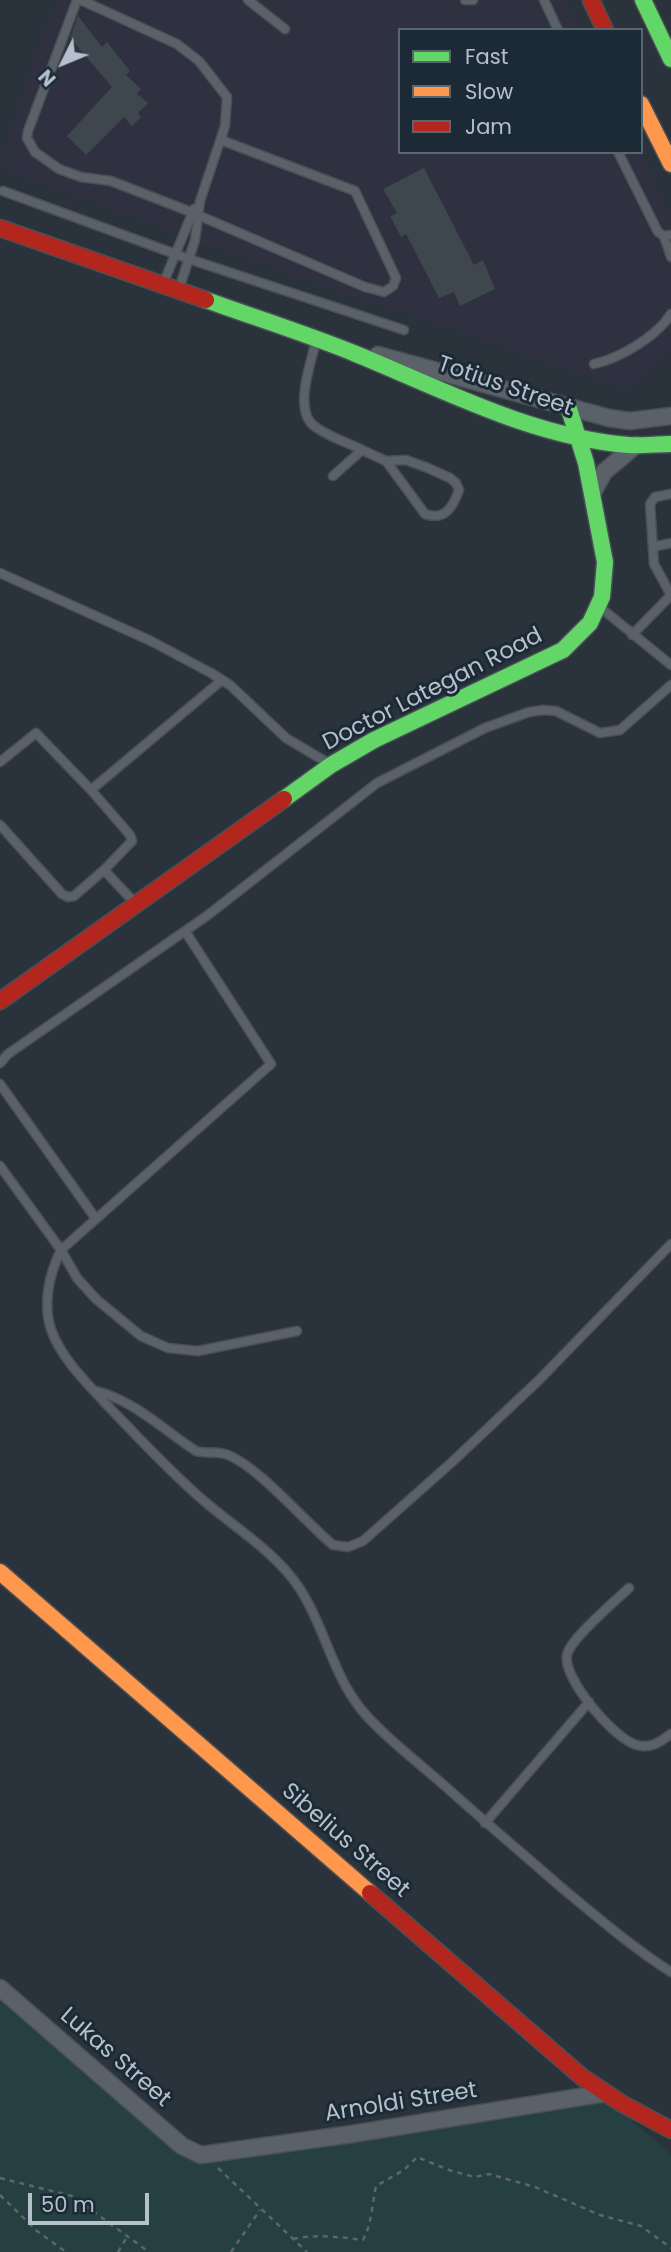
<!DOCTYPE html>
<html>
<head>
<meta charset="utf-8">
<style>
	body { margin:0 }
	#map { position:relative; width:671px; height:2252px; overflow:hidden; background:#2a333b; font-family:Poppins,sans-serif }
	canvas { display:block }
	.legend { position:absolute; left:398px; top:28px; width:245px; height:126px; box-sizing:border-box; background:#1c2a36; border:2px solid #596672; margin:0; padding:9px 12px; list-style:none; font-size:21px; color:#b4c0cc }
	.legend li { display:flex; align-items:center; gap:14px; height:35px }
	.legend b { width:35px; border:2px solid #596672 }
	.north { position:absolute; left:28px; top:28px; width:70px; height:70px; -webkit-text-stroke:5px #1c2a36; paint-order:stroke; rotate:227deg; font-size:19px; font-weight:700; line-height:28px; text-align:center; color:#b4c0cc }
	.north::after { content:''; display:block; margin:auto; width:24px; height:32px; background:#b4c0cc; clip-path:polygon(50% 0,100% 100%,50% 72%,0 100%) }
	.scale { position:absolute; left:28px; top:2193px; width:121px; height:32px; box-sizing:border-box; border:4px solid #b4c0cc; border-top:0; padding-left:9px; font-size:21px; line-height:24px; white-space:nowrap; color:#b4c0cc; -webkit-text-stroke:5px #1c2a36; paint-order:stroke }
</style>
</head>
<body>
<div id="map">
<canvas width="671" height="2252"></canvas>
<ul class="legend">
<li><b style="height:9px;background:#63d668"></b>Fast</li>
<li><b style="height:9px;background:#ff974d"></b>Slow</li>
<li><b style="height:9px;background:#b3261e"></b>Jam</li>
</ul>
<div class="north">N</div>
<div class="scale">50 m</div>
</div>
<script>
const context = document.querySelector('canvas').getContext('2d');
context.lineJoin = 'round';
function paint(path, color) {
  context.fillStyle = color;
  context.fill(path, 'evenodd');
}
function stroke(path, color, width, dash) {
  context.strokeStyle = color;
  context.lineWidth = width;
  context.lineCap = dash ? 'butt' : 'round';
  context.setLineDash(dash || []);
  context.stroke(path);
}
function drawText(font, color, halo, rows, align = 'center') {
  context.font = font + ' Poppins,sans-serif';
  context.lineWidth = 6;
  context.setLineDash([]);
  context.textBaseline = 'middle';
  context.strokeStyle = halo;
  context.fillStyle = color;
  for (const [text, x, y, turn = 0] of rows) {
    context.save();
    context.translate(x, y);
    context.rotate((+turn || 0) * Math.PI / 180);
    context.textAlign = isNaN(turn) ? turn : align;
    if (halo) context.strokeText(text, 0, 0);
    context.fillText(text, 0, 0);
    context.restore();
  }
}
paint(new Path2D(`
	M56 0H565L580 30H400V152H641L671 215V351L628 390 314 283 0 169V161L45 24Z`), '#2f3040');
paint(new Path2D(`
	M0 1985 206 2160 609 2101 671 2154V2252H0Z`), '#264041');
paint(new Path2D(`
	M78 16 102 47 107 42 130 71 126 75 141 89 137 94 148 103 138 113 141 117 132 126 124 117 86 155 67 136 112 87 70 38Z
	M424 168 474 265 483 260 495 289 460 306 454 292 439 298 406 234 401 237 390 216 397 213 383 189Z`), '#3f474e');
const lane = new Path2D(`
	M77 0 28 131 27 138 35 152 59 169 81 177 111 181 191 212 365 287 384 292 393 286 396 278 355 191 221 140
	M81 0 177 44 199 61 227 97 225 126 200 201 195 240 179 289
	M248 0 285 29
	M465 0H473
	M544 0 558 30
	M618 152 658 232 664 236 671 235
	M3 191 189 259 404 330
	M664 236 671 257
	M163 284 194 209
	M316 341C311 362 294 409 313 425 326 436 347 442 362 450L333 476
	M594 364C620 358 656 337 671 314
	M362 450 386 461 406 460 428 468 450 478 456 483 459 490C453 507 445 521 425 514L386 461
	M671 494 655 497 650 504 654 564 671 595
	M653 547 671 543
	M0 573 151 641 211 673 230 685 286 738 328 763
	M601 608 671 665
	M632 635 671 595
	M0 762 36 733 91 790 222 680
	M91 790 130 835 132 841 104 870
	M0 825 62 894 68 897 74 896 104 870 134 902
	M185 931 271 1064 61 1250C49 1274 42 1306 52 1332 62 1359 87 1383 106 1404 138 1437 169 1471 204 1501 232 1525 264 1545 288 1573 322 1612 328 1667 360 1708 381 1734 420 1764 446 1787 484 1821 523 1854 562 1888 597 1917 632 1947 671 1972
	M0 1063 8 1054 208 915 377 783 485 728 529 712 543 710 556 711 600 733 620 730 671 685
	M0 1084 96 1219
	M0 1166 61 1250 77 1278 96 1299 141 1336 168 1348 198 1351 297 1331
	M96 1391C135 1401 162 1429 196 1451 206 1454 218 1451 228 1455 260 1468 304 1521 333 1545L348 1547 363 1541 451 1463 539 1380 671 1244
	M629 1588C615 1601 570 1639 567 1655 562 1678 615 1740 637 1745 651 1749 660 1742 671 1734
	M485 1823 589 1702`);
const street = new Path2D(`
	M378 355 609 418 630 421 671 416
	M592 494 604 472 636 445
	M0 1988 182 2146 201 2155 352 2134 605 2093`);
const fast = new Path2D(`
	M643 0 671 59
	M206 300C256 318 307 334 356 354 444 390 532 437 628 445 642 446 657 444 671 444
	M284 799 331 765 374 740 563 650 590 623 602 597 605 562 586 463 569 409`);
const slow = new Path2D(`
	M641 104 671 164
	M0 1572 370 1893`);
const jam = new Path2D(`
	M591 0 605 30
	M0 228 206 300
	M0 1001 284 799
	M370 1893 582 2077 621 2103 671 2130`);
stroke(lane, '#484f55', 11);
stroke(street, '#484f55', 19);
stroke(fast, '#484f55', 19);
stroke(slow, '#484f55', 19);
stroke(jam, '#484f55', 19);
stroke(new Path2D(`
	M218 2168 307 2252
	M0 2178 72 2196 149 2252
	M0 2195 37 2231 66 2252
	M293 2239C316 2234 340 2237 363 2240 372 2224 372 2204 376 2186L404 2170 417 2157 449 2170 474 2177 489 2174 535 2187 600 2215 641 2226 671 2248
	M118 2252 127 2237
	M231 2252 260 2210`), '#5d656b', 2.5, [5, 5]);
stroke(lane, '#5a6168', 8);
stroke(street, '#5a6168', 16);
stroke(fast, '#63d668', 16);
stroke(slow, '#ff974d', 16);
stroke(jam, '#b3261e', 16);
drawText('23px', '#b4c0cc', '#1c2a36', [
	["Totius Street",505,387,19],
	["Doctor Lategan Road",433,690,-27],
	["Sibelius Street",345,1841,41],
	["Lukas Street",115,2058,41],
	["Arnoldi Street",401,2103,-9]
]);
</script>
</body>
</html>
